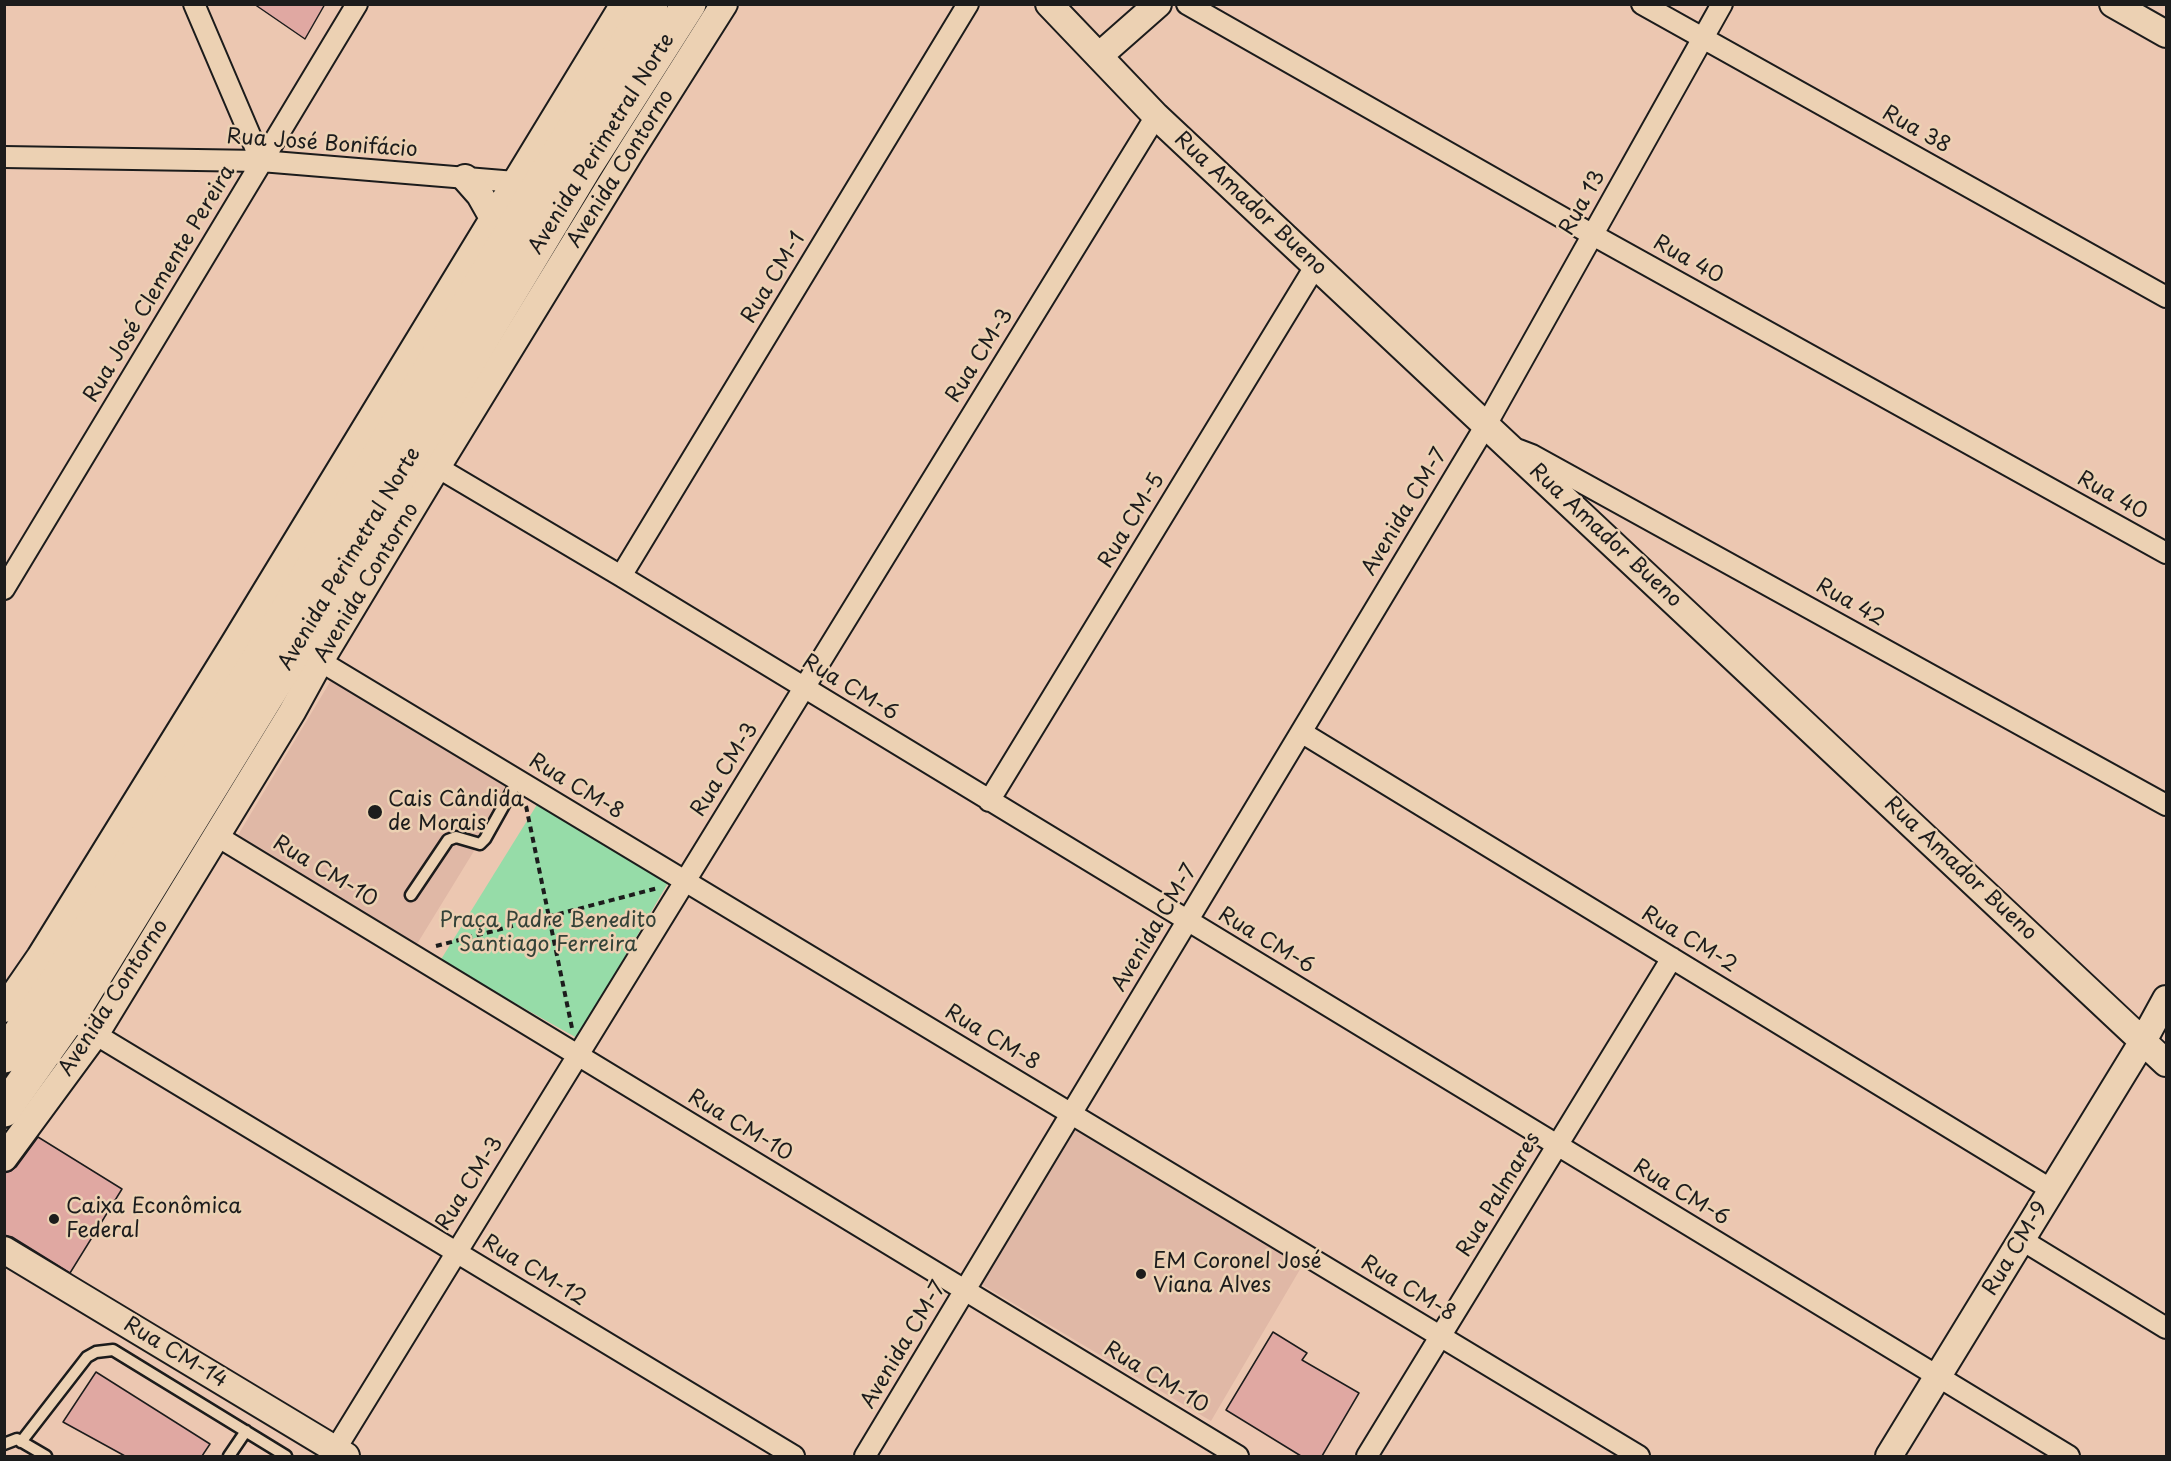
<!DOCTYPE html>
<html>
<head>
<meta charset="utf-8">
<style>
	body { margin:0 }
	#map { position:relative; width:2171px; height:1461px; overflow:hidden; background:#ecc7b1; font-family:"Playpen Sans",sans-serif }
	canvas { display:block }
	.frame { position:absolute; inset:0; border:6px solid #1c1c1c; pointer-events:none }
</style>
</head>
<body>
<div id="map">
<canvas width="2171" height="1461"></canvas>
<div class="frame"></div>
</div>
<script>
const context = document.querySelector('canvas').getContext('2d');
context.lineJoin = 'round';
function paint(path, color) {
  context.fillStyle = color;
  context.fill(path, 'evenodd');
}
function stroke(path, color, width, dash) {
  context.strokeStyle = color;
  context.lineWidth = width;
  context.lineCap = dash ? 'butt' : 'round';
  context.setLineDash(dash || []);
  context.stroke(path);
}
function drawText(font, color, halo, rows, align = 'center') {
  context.font = font + ' "Playpen Sans",sans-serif';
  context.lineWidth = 5;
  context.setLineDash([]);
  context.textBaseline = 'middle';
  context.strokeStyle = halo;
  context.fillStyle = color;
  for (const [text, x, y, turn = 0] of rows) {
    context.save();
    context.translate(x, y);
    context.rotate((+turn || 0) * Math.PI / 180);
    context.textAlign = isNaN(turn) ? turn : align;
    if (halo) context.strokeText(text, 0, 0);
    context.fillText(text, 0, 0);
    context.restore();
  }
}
paint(new Path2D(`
	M333 677 512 789 417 944 238 835Z
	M1073 1127 1302 1266 1211 1421 979 1283Z`), '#e0b8a6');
paint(new Path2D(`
	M538 803 668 883 577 1038 440 961Z`), '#96dca8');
const building = new Path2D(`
	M254 4H325L305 39Z
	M38 1137 122 1189 70 1273 12 1237 4 1235V1173L11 1171 16 1167Z
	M1273 1332 1307 1353 1302 1360 1359 1393 1322 1456H1301L1226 1410Z
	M96 1372 210 1444 202 1456H125L63 1422Z`);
paint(building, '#e0a8a2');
stroke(building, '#1c1c1c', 1.5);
const service = new Path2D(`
	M411 895 448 840 456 837 480 844 485 839 518 780
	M21 1442 87 1357 96 1352 113 1350 286 1456
	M4 1444 17 1439 46 1456
	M229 1456 246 1431`);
const minor = new Path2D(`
	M194 4 261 161
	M1187 4 1593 235 2166 553
	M1642 4 2166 297
	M4 157 261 161 515 182 526 181
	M1519 450 1532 455 2166 805
	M437 467 621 576 2069 1456
	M621 576 968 4
	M4 589 357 4
	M320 661 1639 1456
	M1301 732 2052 1190
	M989 801 1316 265
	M217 836 1238 1456
	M60 1013 794 1456
	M2022 1240 2166 1328
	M335 1450 1156 116
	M865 1456 1486 425 1722 4
	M1367 1456 1672 958`);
const tertiary = new Path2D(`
	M1049 4 1156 116 2166 1063
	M2113 4 2166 34
	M1099 56 1158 4
	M465 178 480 195 493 218
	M4 1009 40 957 235 642 624 4
	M4 1158 96 1033 292 712 320 661 437 467 631 151 724 4
	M4 1250 346 1456
	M1889 1456 2143 1041 2166 999`);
const trunk = new Path2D(`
	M4 1056 55 983 260 656 542 180 651 4
	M4 1110 69 1018 283 670 584 169 689 4`);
stroke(service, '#1c1c1c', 15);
stroke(minor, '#1c1c1c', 24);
stroke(tertiary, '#1c1c1c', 30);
stroke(trunk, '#1c1c1c', 38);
stroke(new Path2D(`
	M526 806 572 1028
	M436 946 658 888`), '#1c1c1c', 4, [6, 4.5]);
stroke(service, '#ecd1b3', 10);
stroke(minor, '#ecd1b3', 20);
stroke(tertiary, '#ecd1b3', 26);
stroke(trunk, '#ecd1b3', 33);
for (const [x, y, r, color] of [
	[375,812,8,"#1c1c1c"],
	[54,1219,6,"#1c1c1c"],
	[1141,1274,6,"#1c1c1c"]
]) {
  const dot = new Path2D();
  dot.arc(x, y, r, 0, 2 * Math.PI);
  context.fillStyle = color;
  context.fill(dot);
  stroke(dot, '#ecd1b3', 2);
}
drawText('21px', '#1c1c1c', '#ecd1b3', [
	["Rua 38",1916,130,29],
	["Rua José Bonifácio",322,144,4],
	["Avenida Perimetral Norte",602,144,-58],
	["Avenida Contorno",621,169,-58],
	["Rua 13",1583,203,-61],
	["Rua Amador Bueno",1250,204,43],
	["Rua 40",1688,260,29],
	["Rua CM-1",774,278,-59],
	["Rua José Clemente Pereira",160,284,-59],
	["Rua CM-3",980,356,-58],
	["Rua 40",2112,496,29],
	["Avenida CM-7",1405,512,-59],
	["Rua CM-5",1132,521,-59],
	["Rua Amador Bueno",1605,536,43],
	["Avenida Perimetral Norte",350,559,-59],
	["Avenida Contorno",367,583,-59],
	["Rua 42",1850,603,29],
	["Rua CM-6",850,688,31],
	["Rua CM-3",725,770,-58],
	["Rua CM-8",576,787,31],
	["Rua Amador Bueno",1960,869,43],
	["Rua CM-10",325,872,31],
	["Avenida CM-7",1155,928,-59],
	["Rua CM-2",1689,940,31],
	["Rua CM-6",1266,941,31],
	["Avenida Contorno",114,998,-57],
	["Rua CM-8",992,1038,31],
	["Rua CM-10",740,1126,31],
	["Rua CM-3",470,1184,-58],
	["Rua CM-6",1681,1193,31],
	["Rua Palmares",1499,1195,-59],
	["Rua CM-9",2016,1249,-59],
	["Rua CM-12",534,1271,31],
	["Rua CM-8",1408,1289,31],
	["Avenida CM-7",904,1345,-59],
	["Rua CM-14",175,1353,31],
	["Rua CM-10",1156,1378,31]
]);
drawText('21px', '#1c1c1c', '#ecd1b3', [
	["Cais Cândida",388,800],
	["de Morais",388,824],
	["Caixa Econômica",66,1207],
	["Federal",66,1231],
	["EM Coronel José",1153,1262],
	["Viana Alves",1153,1286]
], 'left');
drawText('21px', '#344238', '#ecd1b3', [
	["Praça Padre Benedito",548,921],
	["Santiago Ferreira",548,945]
]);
</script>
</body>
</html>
